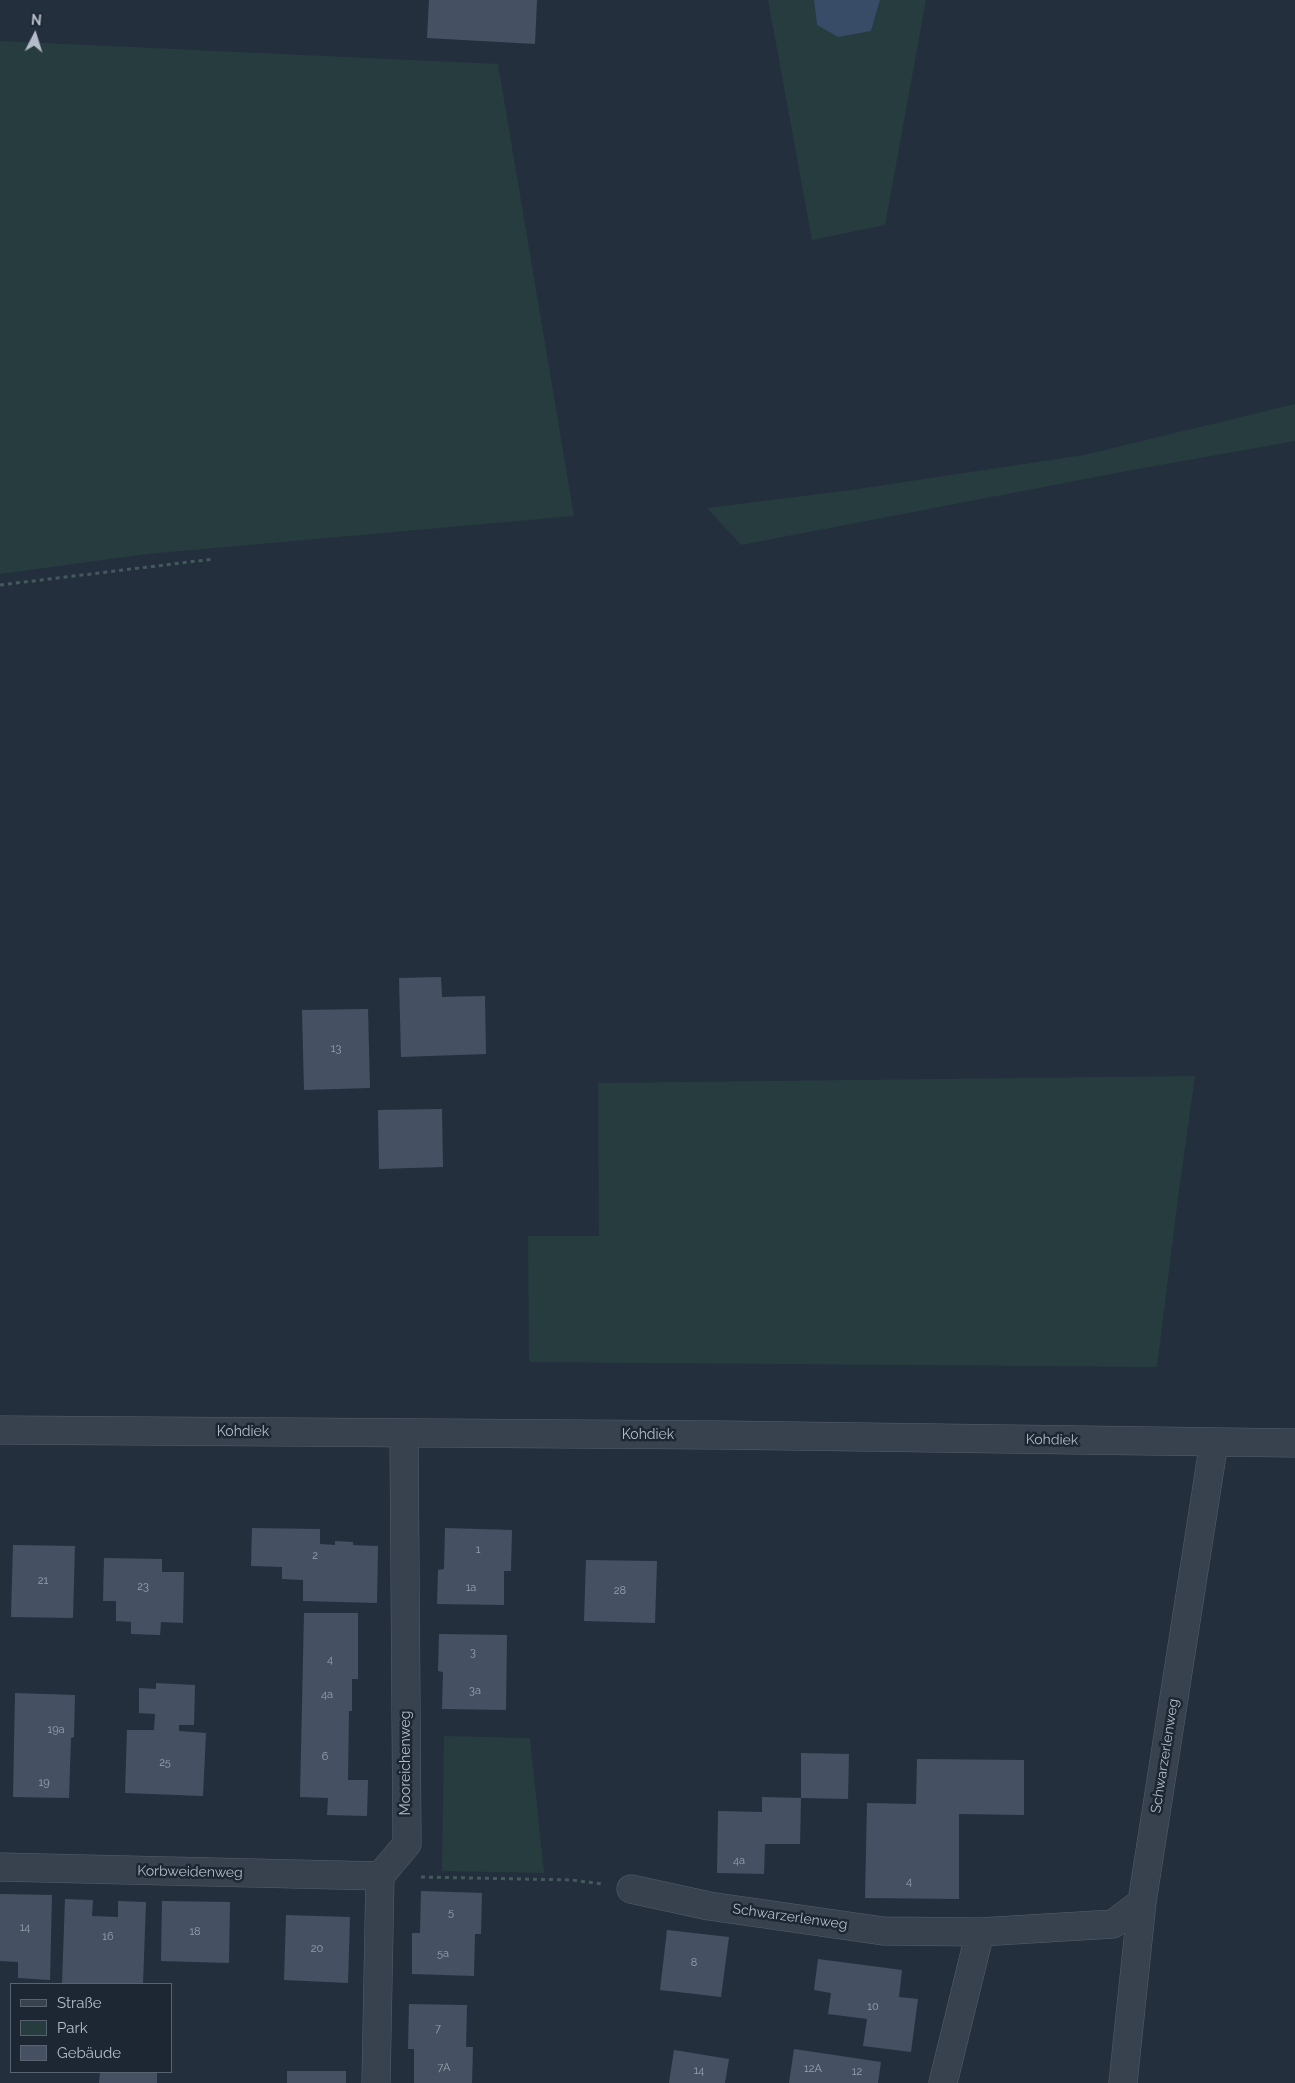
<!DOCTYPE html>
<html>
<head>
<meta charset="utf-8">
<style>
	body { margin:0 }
	#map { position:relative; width:1295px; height:2083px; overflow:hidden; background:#242f3e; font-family:Raleway,sans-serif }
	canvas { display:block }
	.legend { position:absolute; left:10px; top:1983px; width:162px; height:90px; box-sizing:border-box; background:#1d2633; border:1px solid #59626f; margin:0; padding:6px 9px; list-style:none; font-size:15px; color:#b4bcc9 }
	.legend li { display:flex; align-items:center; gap:10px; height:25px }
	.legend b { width:25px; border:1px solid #59626f }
	.north { position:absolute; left:10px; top:10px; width:50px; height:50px; -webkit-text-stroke:4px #1d2633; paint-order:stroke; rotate:5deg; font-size:14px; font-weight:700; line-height:20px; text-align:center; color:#b4bcc9 }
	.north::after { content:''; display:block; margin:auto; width:18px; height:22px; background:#b4bcc9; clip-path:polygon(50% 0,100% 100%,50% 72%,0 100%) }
</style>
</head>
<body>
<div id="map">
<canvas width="1295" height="2083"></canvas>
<ul class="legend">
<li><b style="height:6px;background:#38414e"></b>Straße</li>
<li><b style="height:14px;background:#263c3f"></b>Park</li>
<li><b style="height:14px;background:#455162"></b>Gebäude</li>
</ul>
<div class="north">N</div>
</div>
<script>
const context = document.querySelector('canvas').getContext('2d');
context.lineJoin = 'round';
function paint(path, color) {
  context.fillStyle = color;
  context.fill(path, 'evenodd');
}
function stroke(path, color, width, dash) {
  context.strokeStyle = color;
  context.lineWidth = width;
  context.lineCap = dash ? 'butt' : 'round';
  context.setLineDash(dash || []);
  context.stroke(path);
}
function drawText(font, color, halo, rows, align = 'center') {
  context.font = font + ' Raleway,sans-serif';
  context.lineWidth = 5;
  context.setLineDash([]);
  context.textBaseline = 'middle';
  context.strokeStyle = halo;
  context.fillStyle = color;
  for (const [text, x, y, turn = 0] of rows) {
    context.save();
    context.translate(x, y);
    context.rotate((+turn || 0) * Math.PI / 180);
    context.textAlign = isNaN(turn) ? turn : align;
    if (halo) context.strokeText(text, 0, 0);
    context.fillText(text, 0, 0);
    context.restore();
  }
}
paint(new Path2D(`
	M768 0H814L817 25 871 31 880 0H926L885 225 812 240Z
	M0 41 498 64 574 516 147 554 0 574Z
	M1295 404V441L1127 471 741 545 707 508 851 490 1084 455Z
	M1195 1076 1178 1198 1157 1367 529 1362 528 1236H599L598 1083Z
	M444 1736 530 1738 544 1873 442 1871Z`), '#263c3f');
paint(new Path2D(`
	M814 0H880L871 31 838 37 817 25Z`), '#394c67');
paint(new Path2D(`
	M429 0H537L535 44 427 38Z
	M441 977 442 997 485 996 486 1054 401 1057 399 978Z
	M368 1009 370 1088 304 1090 302 1010Z
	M442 1109 443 1167 379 1169 378 1110Z
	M252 1528 320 1529V1544L335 1545V1541L353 1542V1545L378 1546 377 1603 303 1601V1580L282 1579V1567L251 1566Z
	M445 1528 512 1530 511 1571H504V1605L437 1604 438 1570 444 1569Z
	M13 1545 75 1546 73 1618 11 1617Z
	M104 1558 162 1559V1572H184L183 1623 161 1622 160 1635 131 1634V1622L116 1621V1601H103Z
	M586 1560 657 1561 655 1623 584 1621Z
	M304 1613H358V1679H352V1711H349L348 1780H368L367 1816 327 1815 328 1798 300 1797Z
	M439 1634 507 1635 506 1710 442 1709 443 1672 438 1671Z
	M156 1683 195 1685 194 1725H179V1731L206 1733 203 1796 125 1793 127 1730H154L155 1714 139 1713V1688L156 1689Z
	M15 1693 75 1695 74 1737 71 1738 69 1798 13 1797Z
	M801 1753 849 1754 848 1799 801 1798 800 1844H765L764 1874 717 1873 718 1811 762 1812V1797L801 1798Z
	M917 1759 1024 1760V1815L959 1814V1899L865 1898 867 1803 916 1804Z
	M421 1891 482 1893 481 1934H475L474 1976 412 1974V1933H420Z
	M0 1894 52 1895 50 1980 18 1978V1962L0 1961Z
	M65 1899 93 1900 92 1916 118 1917V1901L146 1902 143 1984H62Z
	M162 1901 230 1902 229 1963 161 1961Z
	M286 1915 350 1917 348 1983 284 1980Z
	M667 1930 729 1937 721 1997 660 1990Z
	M818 1959 902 1970 899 1997 918 1999 911 2052 863 2046 867 2019 828 2014 831 1993 814 1990Z
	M409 2004 467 2005 466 2047H473L472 2083H414V2049H408Z
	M794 2049 881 2062 878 2083H789Z
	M674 2050 729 2059 725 2083H669Z
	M287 2071H346V2083H287Z
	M100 2072H157V2083H99Z`), '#455162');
const minor = new Path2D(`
	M0 1430 719 1435 1295 1443
	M0 1867 380 1876
	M631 1889 709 1906 883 1931 980 1932 1113 1924 1142 1902 1214 1442
	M376 2083 380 1876 407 1844 404 1434
	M943 2083 980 1932
	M1123 2083 1142 1902`);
stroke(minor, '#565f6c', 29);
stroke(new Path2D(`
	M0 585 214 559
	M421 1877 572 1880 602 1884`), '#44595c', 3, [4, 4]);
stroke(minor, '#38414e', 28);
drawText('11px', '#98a1af', null, [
	["13",336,1049],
	["1",478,1550],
	["2",315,1556],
	["21",43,1581],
	["23",143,1587],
	["1a",471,1588],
	["28",620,1591],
	["3",473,1653],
	["4",330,1660],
	["3a",475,1691],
	["4a",327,1695],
	["19a",56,1730],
	["6",325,1757],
	["25",165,1763],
	["19",44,1783],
	["4a",739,1861],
	["4",909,1882],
	["5",451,1913],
	["14",25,1928],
	["18",195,1932],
	["16",108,1937],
	["20",317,1949],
	["5a",443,1954],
	["8",694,1963],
	["10",873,2007],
	["7",438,2029],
	["7A",444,2068],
	["12A",813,2069],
	["14",699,2071],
	["12",857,2072]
]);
drawText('14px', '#b4bcc9', '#1d2633', [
	["Kohdiek",243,1432],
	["Kohdiek",648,1435],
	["Kohdiek",1052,1440,1],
	["Schwarzerlenweg",1165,1756,-81],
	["Mooreichenweg",406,1763,-90],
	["Korbweidenweg",190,1872,1],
	["Schwarzerlenweg",790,1917,8]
]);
</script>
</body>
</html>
